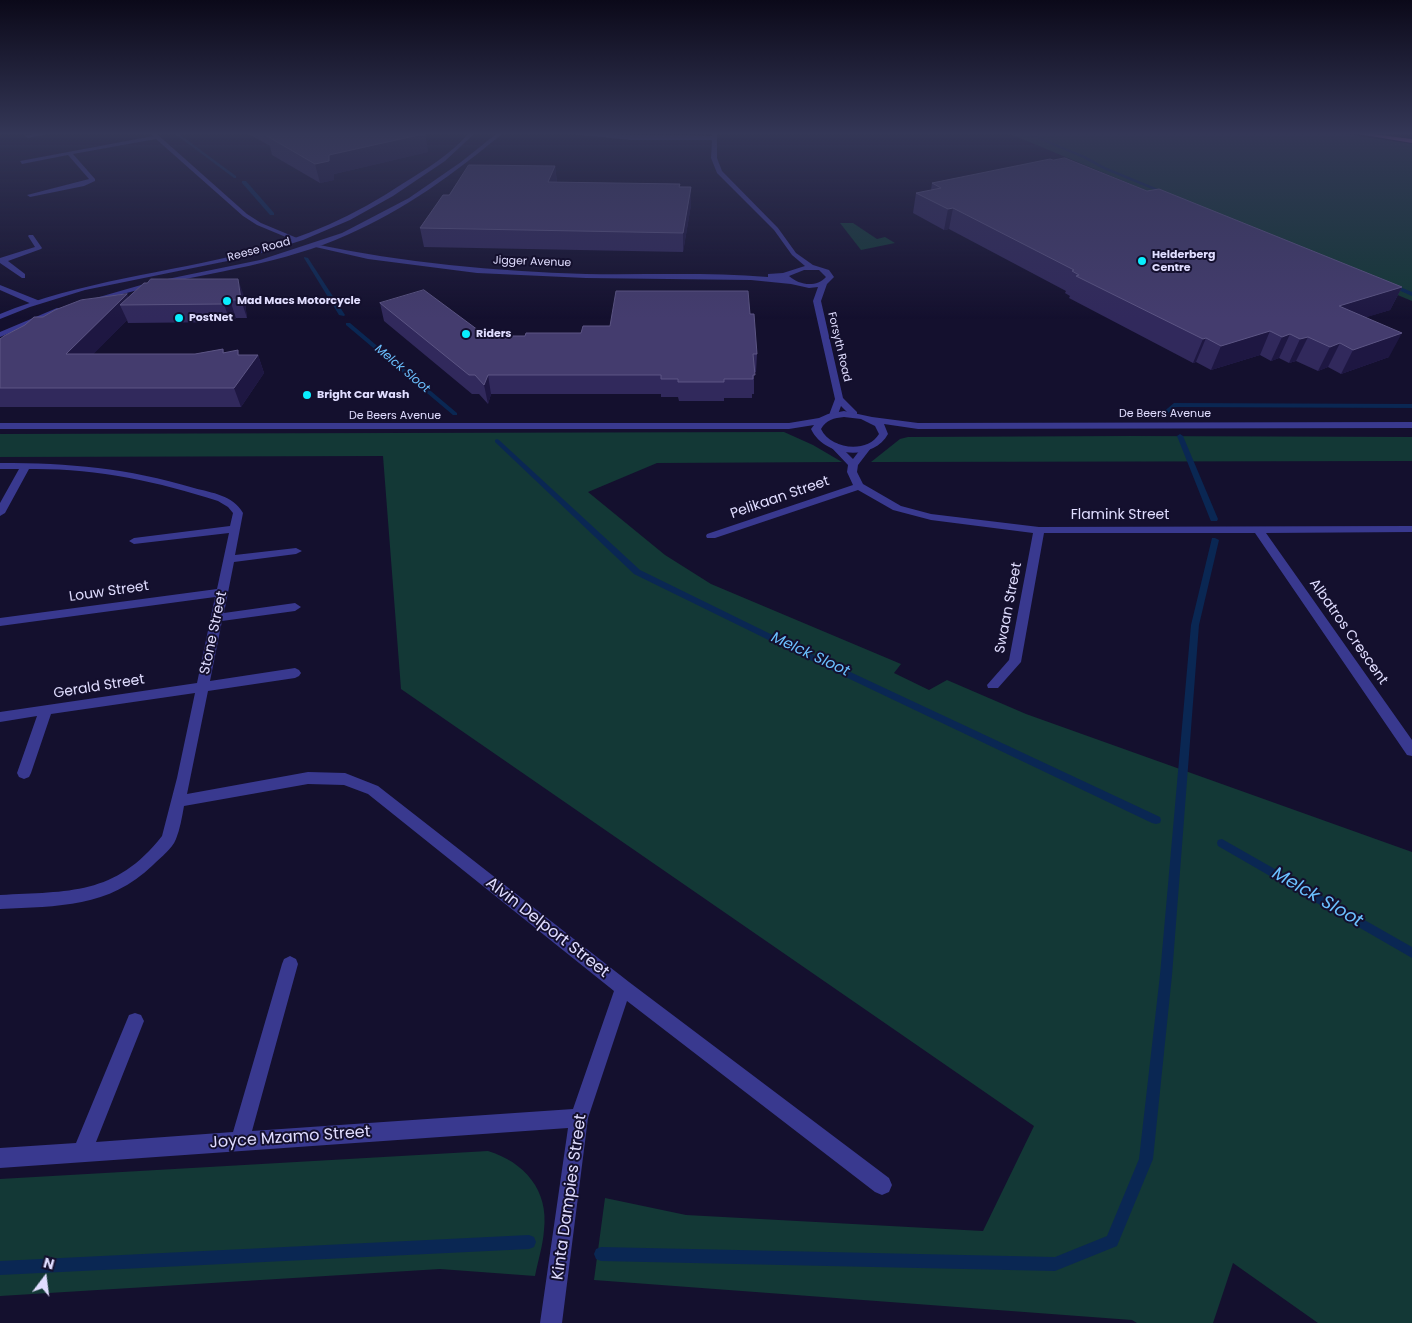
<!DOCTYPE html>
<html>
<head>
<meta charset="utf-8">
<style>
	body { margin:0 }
	#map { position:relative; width:1412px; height:1323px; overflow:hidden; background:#14102e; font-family:Poppins,sans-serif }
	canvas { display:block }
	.north { position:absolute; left:20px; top:1253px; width:50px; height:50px; -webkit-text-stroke:4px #14102e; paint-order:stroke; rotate:15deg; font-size:14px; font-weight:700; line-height:20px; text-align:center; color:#e0ddff }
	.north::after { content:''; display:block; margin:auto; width:18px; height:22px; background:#e0ddff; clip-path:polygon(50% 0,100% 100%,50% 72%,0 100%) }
</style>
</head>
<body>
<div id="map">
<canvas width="1412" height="1323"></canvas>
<div class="north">N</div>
</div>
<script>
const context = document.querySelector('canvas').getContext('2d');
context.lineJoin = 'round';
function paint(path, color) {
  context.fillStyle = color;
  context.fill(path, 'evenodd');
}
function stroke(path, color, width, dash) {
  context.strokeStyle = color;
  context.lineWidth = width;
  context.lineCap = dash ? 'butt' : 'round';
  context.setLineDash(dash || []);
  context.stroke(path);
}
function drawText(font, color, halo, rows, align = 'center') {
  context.font = font + ' Poppins,sans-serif';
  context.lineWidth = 4;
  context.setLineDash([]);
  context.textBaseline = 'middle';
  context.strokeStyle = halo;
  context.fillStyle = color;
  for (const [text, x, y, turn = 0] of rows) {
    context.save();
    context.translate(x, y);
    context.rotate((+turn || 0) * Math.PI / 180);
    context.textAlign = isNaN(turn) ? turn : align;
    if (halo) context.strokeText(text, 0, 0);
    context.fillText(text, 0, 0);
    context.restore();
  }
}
paint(new Path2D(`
	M1010 134H1345L1412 144V301Z
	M840 223H853L877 239 885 237 895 243 861 250Z
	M784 432 813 445 842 462 657 463 588 492 665 555 711 584 901 664 894 673 929 690 947 680 1026 714 1412 852V1323H1318L1233 1263 1213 1323H1137L1132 1320 594 1280 605 1198 686 1215 983 1231 1034 1126 401 689 383 456 0 457V434Z
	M1130 436 1412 437V461L871 462 900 439 908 437Z
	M488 1151C524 1162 549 1190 544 1230 543 1245 538 1261 535 1276L440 1269 0 1296V1179Z`), '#133836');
paint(new Path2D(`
	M175 134H179L236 176V178H234Z
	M1027 134H1031L1085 156 1105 167 1168 193 1164 194 1103 169 1083 158Z
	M242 181H246L274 213V215H270L242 183Z
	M304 257 308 258 345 315 344 316 339 315 304 258Z
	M1389 284H1393L1412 292V296L1389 286Z
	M346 323H350L457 413V415H453L346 325Z
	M1174 403 1412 404V408L1176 407 1166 415H1162V413Z
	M1180 434 1183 436 1218 519 1217 521H1211L1210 519 1177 436Z
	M497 439 499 440 640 570 799 648 1160 817 1161 820 1160 823 1156 824 1152 823 793 652 634 574 495 442V440Z
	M1212 538H1215L1219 540 1199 625 1172 975 1153 1159 1117 1246 1055 1271 601 1261 596 1259 594 1254 596 1249 601 1247 1055 1257 1107 1236 1139 1159 1160 975 1191 625Z
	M1222 839 1412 947V958L1218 846 1217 843 1218 840Z
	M529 1235 534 1237 536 1242 534 1247 529 1249 0 1275V1261Z`), '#0a2753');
paint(new Path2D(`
	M34 134H47L28 138 25 136Z
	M152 134H157L247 214 261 223 297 238V240H293L257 225 243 216 156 139 73 154 95 179V181L84 186 30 197 27 195 89 179 68 155 22 164 20 161 153 136Z
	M571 134 712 136 713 134H717V158L722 171 778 228 796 253 813 265 829 270 834 277 827 284 821 301 843 398 857 412V416H851L841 406 837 417H831L829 415 835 399 813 301 818 287 809 288 791 284 751 280 586 278 477 273 368 259 311 246 314 244C404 263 494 271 586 274 646 275 708 272 768 277V274L783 273 805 266 792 255 774 230 717 173 711 158 712 140H631ZM804 270H819L826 277C816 288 799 285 789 276Z
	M29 235H33L42 248 41 249 8 261 25 274V278H22L0 263V258L35 247 28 236Z
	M0 285 40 301 41 303 34 305 0 290Z
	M835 443 838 444 853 459 863 446H869L871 448 858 465 857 472 863 484 901 506 931 514 1039 527 1412 526V532L1266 533 1412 740V756L1407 755 1255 533H1044L1021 662 998 688H988L987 685 1009 660 1033 533 931 520 893 510 858 490 715 538H707L706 536 707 534 853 485 847 472 848 465 830 446Z
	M0 463C70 463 127 468 194 488 212 493 233 495 243 513L235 555 296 548 302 551 296 554 234 562 224 613 295 603 301 607 295 611 222 621 210 681 295 668 299 670 301 673 299 676 295 678 208 691 187 794 308 772 345 773 378 786 629 982 889 1178 892 1185 889 1192 882 1195 875 1192 627 1001 588 1118 562 1323H540L568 1128 0 1168V1148L76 1143 129 1015 135 1013 141 1015 144 1021 96 1142 233 1132 282 964 284 959 290 956 296 959 298 964 252 1131 573 1109 614 991 368 794 344 785 308 784 184 806C182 817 180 829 176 839 172 849 161 857 153 865 109 908 58 906 0 909V895C69 891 115 896 162 836L177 778 195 693 51 714 31 773 29 777 24 779 19 777 17 773 37 716 0 722V712L197 683 215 597 0 626V618L217 589 229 533 134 544 129 541 134 538 230 526 233 513 228 507 218 501C157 481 93 468 29 469L5 513 0 516V503L19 469H0Z`), '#39398f');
paint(new Path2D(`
	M468 134H474L445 161 393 196 350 220 303 240 252 256 85 290 30 307 0 319V314C81 281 166 273 250 252 304 238 356 215 402 184 426 169 450 155 468 134Z
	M496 134H502C455 173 403 211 347 235 282 264 216 271 149 287 125 293 102 300 79 306L75 304 148 283 260 260 342 233 409 198 461 162Z
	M57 308 64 310 0 337V332Z
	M844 411 872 417 918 423 1412 422V428L918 429 884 424 888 434C873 462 824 457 811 429L814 425 789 429H0V423H789L819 418 828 414ZM844 417 861 419 875 426 879 434C867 454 830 449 821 429 826 420 834 418 844 417Z`), '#39398f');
paint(new Path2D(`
	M1359 134H1372L1412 139V143Z`), '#e05ed6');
paint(new Path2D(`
	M249 134H425L428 152 334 174V180L320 183 272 155 270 146Z
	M555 166 557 182 691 187V205L683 252 424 247 420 228 449 195Z
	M932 183 1147 191 1402 287 1390 310 1366 317 1389 357 1341 374 1328 367 1318 371 1296 361 1289 363 1279 358 1271 361 1260 355 1211 370 1196 362 1193 363 1069 298 1070 296 1065 293 1066 291 949 229 944 230 913 213 916 193 931 190Z
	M127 294 128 298 244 296 247 318H236L230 322 128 323 127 320 93 354H195L223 349 224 352 240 355H258L264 373 241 407H0V339L43 317Z
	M380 303 486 336H525L581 333 610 326 750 314 757 354 756 372H754V394H752V398H724V401H679L678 397H661V394H491L488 404 479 394H472L384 321Z`), '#31295c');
paint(new Path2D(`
	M425 134 428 152 334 174V180L320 183 315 164 329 155Z
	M555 166 557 184 548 182Z
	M691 187V205L683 252V233Z
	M953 208 949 229 944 230 948 209Z
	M238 279 244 296 247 318 241 300Z
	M1402 287 1390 310 1328 329 1339 306Z
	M127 294 132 305H120L127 320 75 373 66 354Z
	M230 300 236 318 230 322 224 304Z
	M1270 331 1260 355 1211 370 1221 346Z
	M1402 333 1389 357 1341 374 1353 350Z
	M1290 334 1279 358 1271 361 1282 337Z
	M1308 337 1296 361 1289 363 1300 339Z
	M1206 338 1196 362 1193 363 1203 339Z
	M1340 343 1328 367 1318 371 1330 347Z
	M238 350 245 368 258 355 264 373 241 407 234 388 238 355Z
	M488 375 491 394 488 404 484 385Z`), '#1e1742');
const building = new Path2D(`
	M275 134H423L329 155V161L315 164 267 136 276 134Z
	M1065 158 1147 191 1159 189 1402 287 1339 306 1402 333 1353 350 1340 343 1330 347 1308 337 1300 339 1290 334 1282 337 1270 331 1221 346 1206 338 1203 339 1076 276 1079 275 1072 271 1074 270 953 208 948 209 916 193 941 188 932 183 1050 159 1053 160Z
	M469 165 555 166 548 182 680 184 679 187H691L683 233 420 228 443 195H449Z
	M151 279H238L241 300H230L224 304 120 305 144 283H147Z
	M424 290 486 336H525L526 333H581L583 326H610L616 291H748L750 314H754L757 354H753L755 375H753V379H724V382H678V379H661V375H488L484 385 475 375H469L380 303Z
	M127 294 66 354H195L223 349V353L238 350V355H258L234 388H0V339L4 336 25 325 34 317H43L55 310 81 300Z`);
paint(building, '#443c6e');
stroke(building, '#5c5584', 1);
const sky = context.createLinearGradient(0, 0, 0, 319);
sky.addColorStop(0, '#0b0919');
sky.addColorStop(0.42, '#343757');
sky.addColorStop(1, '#34375700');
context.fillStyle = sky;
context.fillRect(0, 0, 1412, 319);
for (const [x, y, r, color] of [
	[1142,261,5,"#09efff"],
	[227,301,5,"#09efff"],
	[179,318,5,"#09efff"],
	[466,334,5,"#09efff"],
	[307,395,5,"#09efff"]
]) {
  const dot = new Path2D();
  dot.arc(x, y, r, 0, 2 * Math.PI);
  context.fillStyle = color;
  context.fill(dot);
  stroke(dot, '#14102e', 2);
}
drawText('11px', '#e0ddff', '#14102e', [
	["Reese Road",259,250,-15],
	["Jigger Avenue",532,262,2],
	["Forsyth Road",839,347,77],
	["De Beers Avenue",1165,414],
	["De Beers Avenue",395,416]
]);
drawText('bold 11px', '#e0ddff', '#14102e', [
	["Helderberg",1152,255],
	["Centre",1152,268],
	["Mad Macs Motorcycle",237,301],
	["PostNet",189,318],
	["Riders",476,334],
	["Bright Car Wash",317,395]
], 'left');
drawText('italic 12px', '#6bc0ff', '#14102e', [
	["Melck Sloot",402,369,40]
]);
drawText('14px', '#e0ddff', '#14102e', [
	["Pelikaan Street",780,498,-19],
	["Flamink Street",1120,515],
	["Louw Street",109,592,-8],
	["Swaan Street",1009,608,-79],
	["Albatros Crescent",1348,632,55],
	["Stone Street",214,633,-78],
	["Gerald Street",99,687,-9]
]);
drawText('italic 15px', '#6bc0ff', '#14102e', [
	["Melck Sloot",810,655,25]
]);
drawText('16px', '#e0ddff', '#14102e', [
	["Alvin Delport Street",547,928,38],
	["Joyce Mzamo Street",290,1138,-4],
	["Kinta Dampies Street",570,1197,-82]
]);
drawText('italic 18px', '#6bc0ff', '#14102e', [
	["Melck Sloot",1317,898,30]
]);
</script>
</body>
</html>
